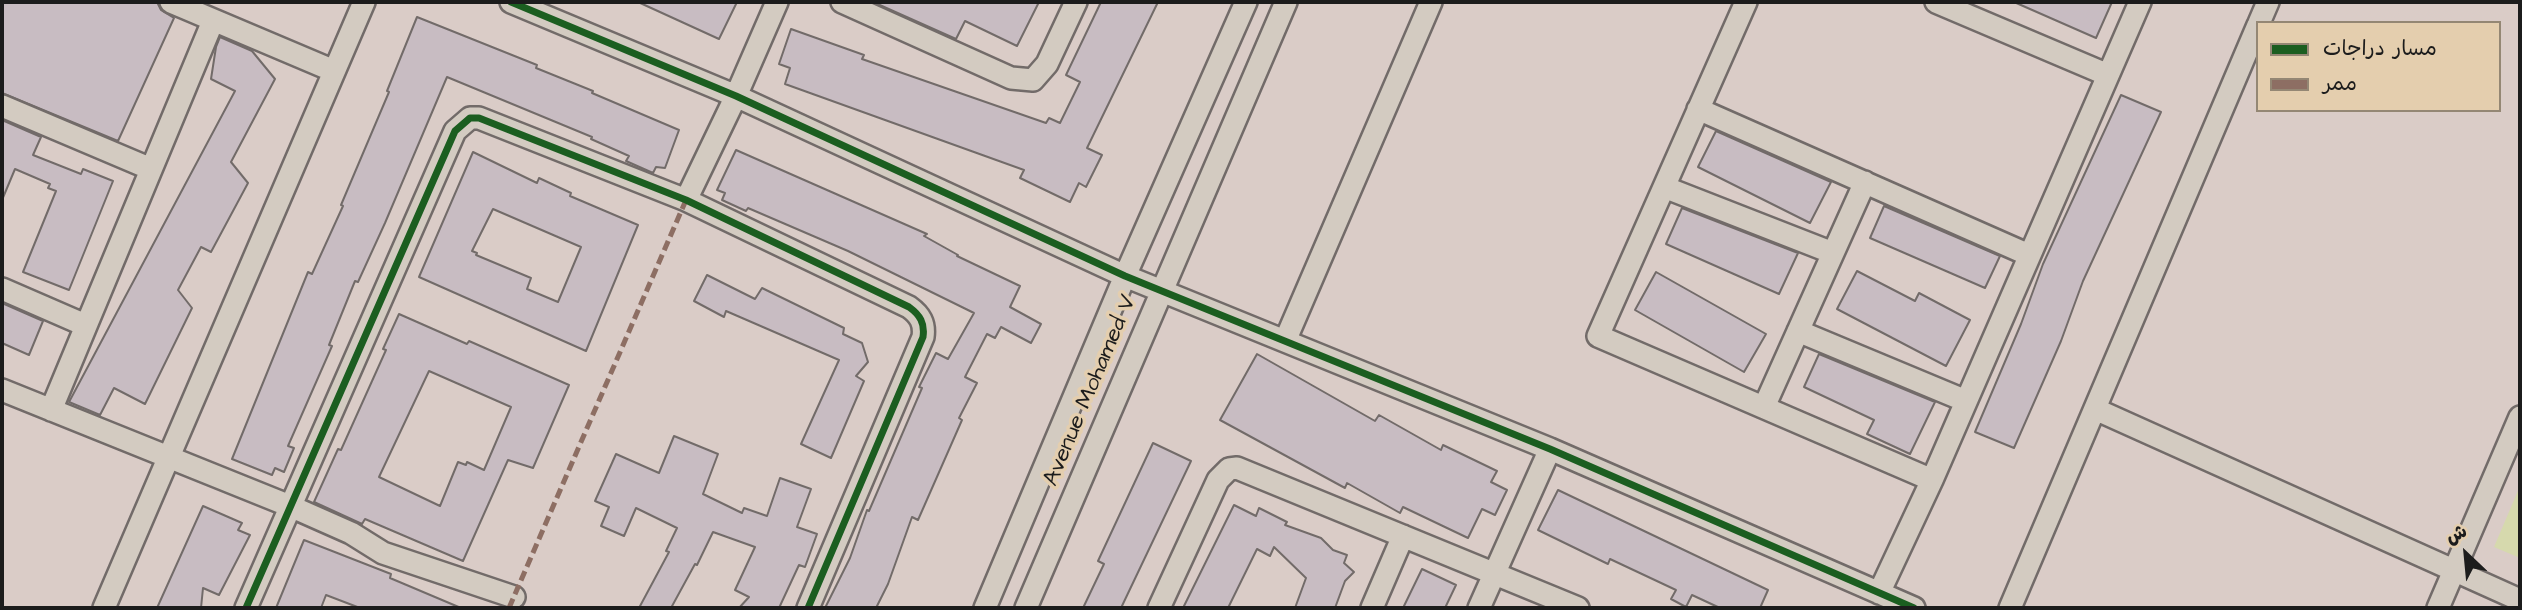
<!DOCTYPE html>
<html>
<head>
<meta charset="utf-8">
<style>
	body { margin:0 }
	#map { position:relative; width:2522px; height:610px; overflow:hidden; background:#daccc7; font-family:"Architects Daughter","Playpen Sans Arabic",sans-serif }
	canvas { display:block }
	.frame { position:absolute; inset:0; border:4px solid #1c1c1c; pointer-events:none }
	.legend { position:absolute; left:2256px; top:21px; width:245px; height:91px; box-sizing:border-box; background:#e4ceae; border:2px solid #948774; margin:0; padding:9px 12px; list-style:none; font-size:21px; color:#1c1c1c }
	.legend li { display:flex; align-items:center; gap:14px; height:35px }
	.legend b { width:35px; border:2px solid #948774 }
	.north { position:absolute; left:2431px; top:519px; width:70px; height:70px; -webkit-text-stroke:5px #e4ceae; paint-order:stroke; rotate:334deg; font-size:19px; font-weight:700; line-height:28px; text-align:center; color:#1c1c1c }
	.north::after { content:''; display:block; margin:auto; width:24px; height:32px; background:#1c1c1c; clip-path:polygon(50% 0,100% 100%,50% 72%,0 100%) }
</style>
</head>
<body>
<div id="map">
<canvas width="2522" height="610"></canvas>
<div class="frame"></div>
<ul class="legend">
<li><b style="height:9px;background:#1b5e20"></b>مسار دراجات</li>
<li><b style="height:9px;background:#8d6e63"></b>ممر</li>
</ul>
<div class="north">ش</div>
</div>
<script>
const context = document.querySelector('canvas').getContext('2d');
context.lineJoin = 'round';
function paint(path, color) {
  context.fillStyle = color;
  context.fill(path, 'evenodd');
}
function stroke(path, color, width, dash) {
  context.strokeStyle = color;
  context.lineWidth = width;
  context.lineCap = dash ? 'butt' : 'round';
  context.setLineDash(dash || []);
  context.stroke(path);
}
function drawText(font, color, halo, rows, align = 'center') {
  context.font = font + ' "Architects Daughter",sans-serif';
  context.lineWidth = 7;
  context.setLineDash([]);
  context.textBaseline = 'middle';
  context.strokeStyle = halo;
  context.fillStyle = color;
  for (const [text, x, y, turn = 0] of rows) {
    context.save();
    context.translate(x, y);
    context.rotate((+turn || 0) * Math.PI / 180);
    context.textAlign = isNaN(turn) ? turn : align;
    if (halo) context.strokeText(text, 0, 0);
    context.fillText(text, 0, 0);
    context.restore();
  }
}
paint(new Path2D(`
	M2520 486V558L2494 547Z`), '#d6d9ad');
const building = new Path2D(`
	M2 2H157L161 10 174 18 118 141 2 93Z
	M638 2H737L719 39Z
	M873 2H1039L1017 46 965 21 956 39Z
	M1101 2H1158L1087 148 1102 155 1086 187 1079 183 1070 202 1020 178 1024 170 785 84 790 68 779 64 791 29 864 55 862 59 1046 123 1049 118 1060 123 1080 82 1066 75Z
	M2014 2H2112L2096 38Z
	M417 17 537 65 536 68 593 91 592 93 679 130 665 168 656 167 653 173 626 161 629 156 591 139 592 137 447 77 385 223 358 282 355 281 329 345 332 346 288 446 294 448 284 472 275 468 272 475 232 459 308 272 312 274 343 206 341 205 389 92 387 91Z
	M220 37 252 51 275 79 231 162 248 183 211 252 201 247 178 290 192 308 145 404 114 388 100 415 69 402 235 91 211 79 216 47Z
	M2121 95 2161 112 2083 281 2061 341 2014 448 1975 432 2021 324 2043 264Z
	M2 120 41 137 33 155 81 174 83 169 113 181 69 290 23 272 56 191 48 188 50 184 15 169 2 200Z
	M1716 131 1831 182 1810 223 1698 167Z
	M736 150 927 234 924 236 958 255 957 256 1020 286 1010 307 1041 324 1031 343 1001 327 995 338 987 334 965 377 977 383 959 418 962 420 918 520 912 517 888 584 876 608H825L850 558 867 510 869 511 922 388 919 387 936 353 948 359 974 313 848 251 748 208 746 211 722 200 725 193 717 190Z
	M473 152 537 183 539 178 571 193 570 196 638 225 586 351 419 277ZM493 209 581 247 558 302 527 289 531 278 476 255 477 253 472 251Z
	M1884 206 2000 256 1985 288 1870 238Z
	M1682 208 1798 253 1779 294 1666 244Z
	M1857 271 1915 301 1919 293 1970 320 1946 366 1837 309Z
	M1656 272 1766 334 1744 372 1635 310Z
	M707 275 755 299 762 288 844 328 843 334 862 343 868 362 856 376 864 381 831 458 801 444 839 360 726 311 724 317 694 301Z
	M2 303 43 321 29 355 2 343Z
	M399 314 467 344 469 341 569 385 533 468 508 460 463 561 365 519 362 524 314 502 338 449 341 450 386 350 383 349ZM429 371 511 407 484 470 467 462 466 465 458 462 440 506 379 477Z
	M1257 354 1375 421 1379 415 1441 450 1443 445 1497 471 1491 482 1507 490 1495 515 1482 509 1468 538 1403 507 1400 513 1347 483 1345 488 1220 420Z
	M1819 354 1935 402 1910 454 1867 434 1874 420 1804 387Z
	M674 436 718 454 703 494 742 513 744 508 767 516 780 478 811 489 797 527 817 534 805 567 799 565 779 608H739L749 597 735 590 755 547 713 532 697 565 695 564 671 608H639L669 552 666 551 677 528 636 508 624 536 601 526 609 507 595 501 616 454 659 473Z
	M1153 443 1191 461 1121 608H1083L1104 564 1098 561Z
	M1558 490 1768 590 1760 608H1720L1692 595 1686 607 1671 599 1676 590 1610 559 1608 564 1538 530Z
	M1234 505 1256 516 1259 508 1287 522 1285 525 1321 538 1333 550 1347 555 1344 563 1354 572 1345 581 1335 608H1295L1306 578 1274 547 1270 556 1257 549 1228 608H1183Z
	M203 506 242 523 238 530 250 535 219 595 203 588 201 608H157Z
	M304 540 391 574 390 578 461 608H360L326 595 321 608H276Z
	M1422 569 1456 585 1445 608H1403Z`);
paint(building, '#c8bcc2');
stroke(building, '#726b69', 2);
const minor = new Path2D(`
	M171 2 334 71
	M511 2 736 96 1125 276 1550 449 1914 608
	M842 2 1011 78 1033 80 1047 64 1076 2
	M1746 2 1598 336 1932 480
	M1936 2 2108 75
	M2259 23 2268 2
	M2 106 151 169
	M1698 109 2029 255
	M1664 187 1833 253
	M686 200 736 96 777 2
	M2 289 85 325
	M1798 331 1966 401
	M1285 341 1431 2
	M2 390 290 506 351 533 383 553 514 597
	M1764 407 1865 182
	M2095 409 2520 600
	M51 410 213 21
	M1879 593 1932 480 2140 2
	M104 608 364 2
	M246 608 455 131 470 118H479L686 200 909 307C920 315 925 323 923 337L808 608
	M985 608 1125 276 1246 2
	M1026 608 1286 2
	M1159 608 1218 480 1229 469 1237 468 1578 608
	M1372 608 1403 536
	M1479 608 1550 449
	M2010 608 2258 25
	M2438 608 2520 417`);
stroke(minor, '#726b69', 26);
stroke(minor, '#d3cbc1', 21);
stroke(new Path2D(`
	M509 608 686 200`), '#8d6e63', 5, [10, 5]);
stroke(new Path2D(`
	M511 2 736 96 1125 276 1550 449 1914 608
	M246 608 455 131 470 118H479L686 200 909 307C920 315 925 323 923 337L808 608`), '#1b5e20', 7);
drawText('23px', '#1c1c1c', '#e4ceae', [
	["Avenue Mohamed V",1091,391,-67]
]);
</script>
</body>
</html>
